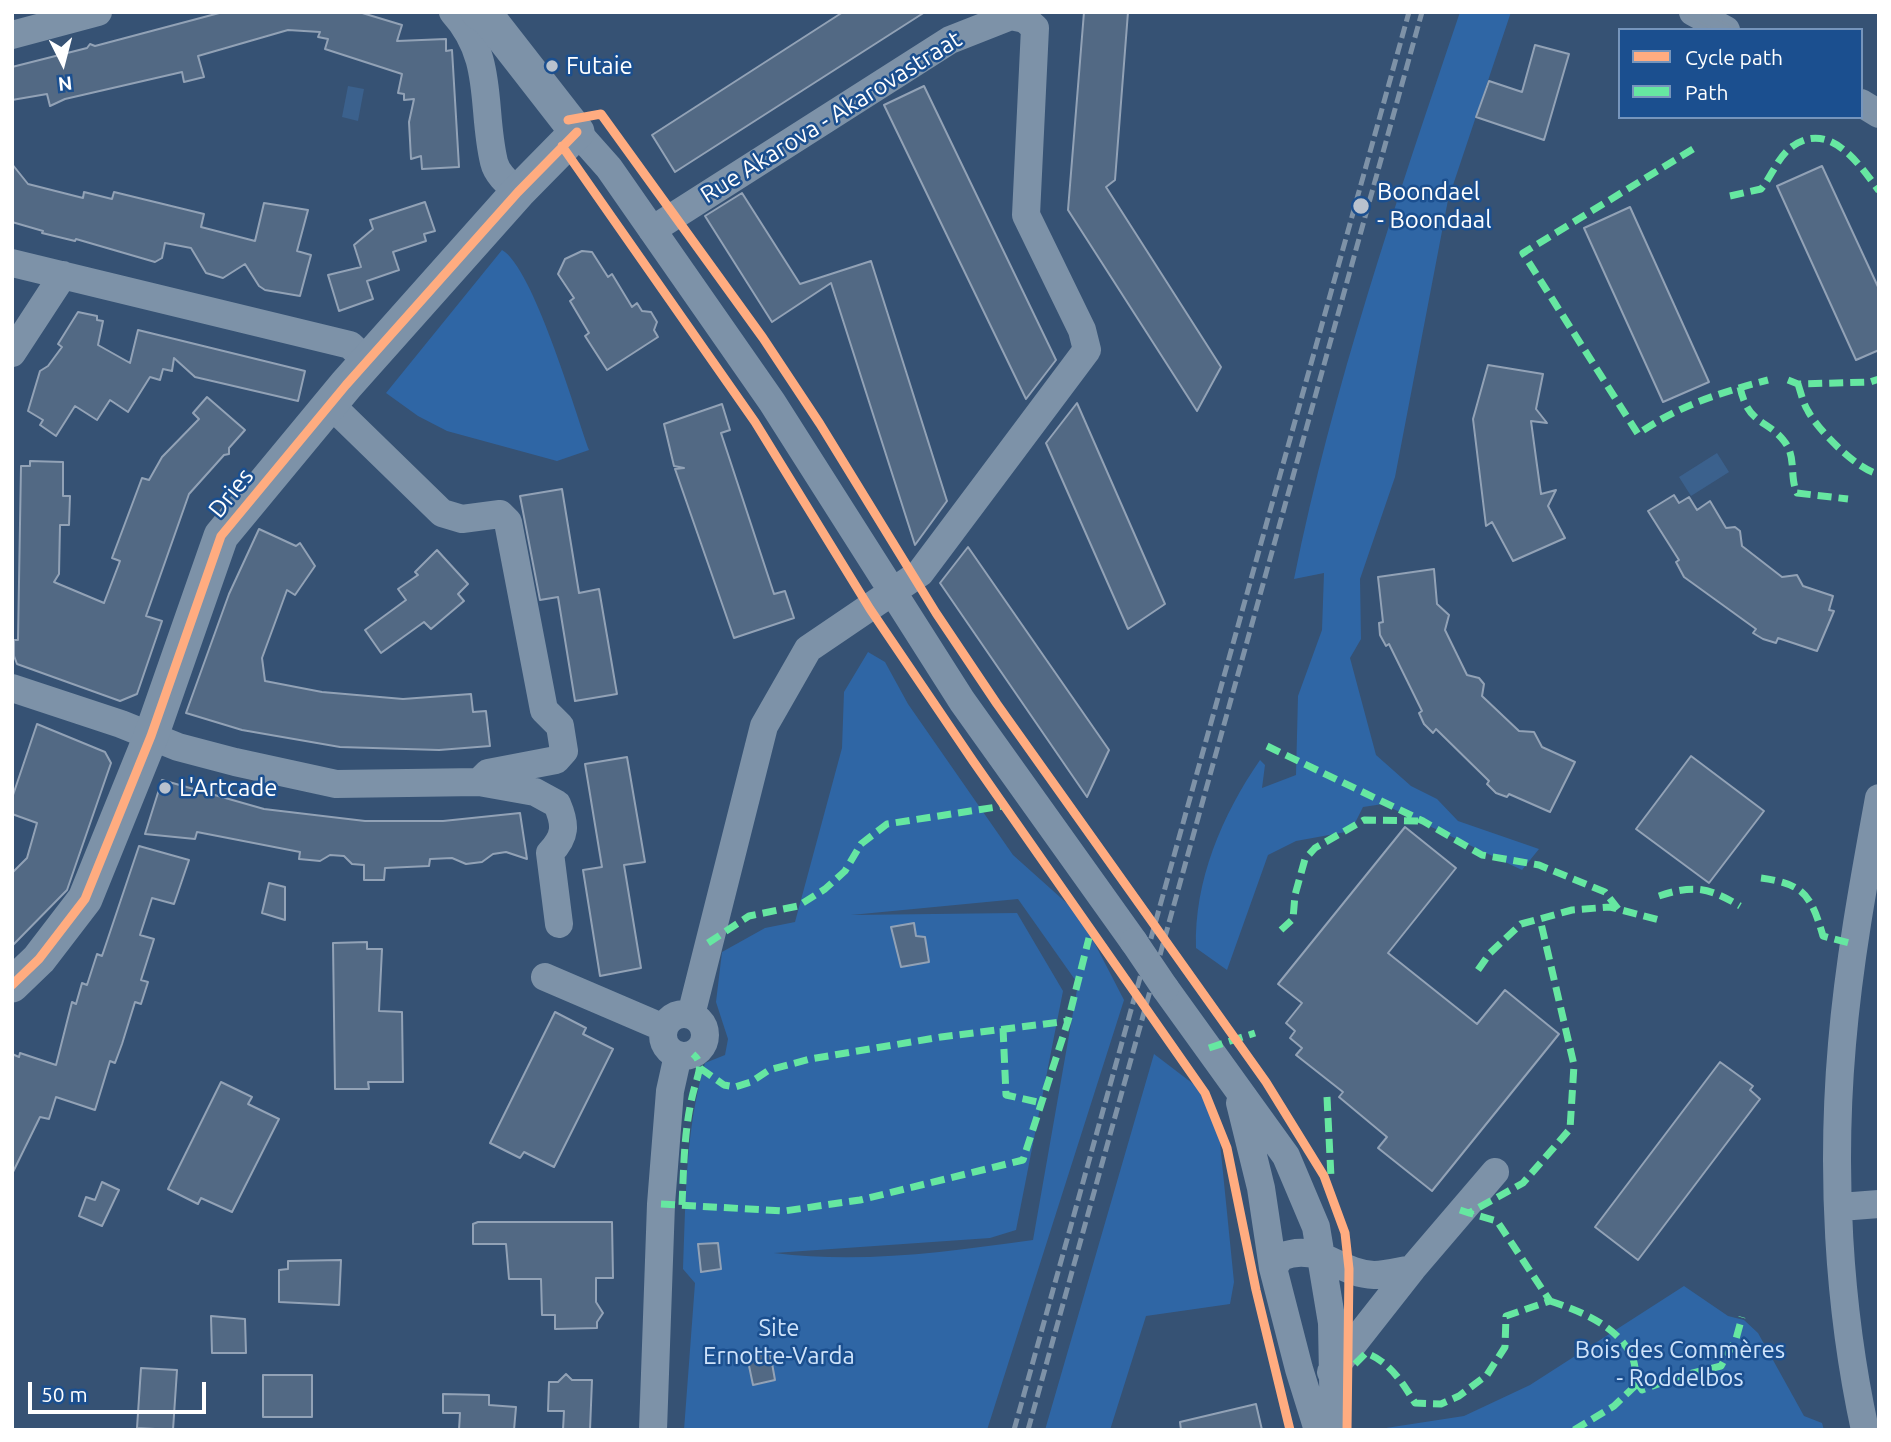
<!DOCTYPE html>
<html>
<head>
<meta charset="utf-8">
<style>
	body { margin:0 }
	#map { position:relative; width:1891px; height:1442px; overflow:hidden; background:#365274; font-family:Ubuntu,sans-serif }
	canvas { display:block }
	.frame { position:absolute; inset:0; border:14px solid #fff; pointer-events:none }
	.legend { position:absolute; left:1618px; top:28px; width:245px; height:91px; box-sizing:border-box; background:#1b4f8f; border:2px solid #7695bc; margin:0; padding:9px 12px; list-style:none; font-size:21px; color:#fff }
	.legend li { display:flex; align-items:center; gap:14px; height:35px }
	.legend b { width:35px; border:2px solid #7695bc }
	.north { position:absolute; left:28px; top:28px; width:70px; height:70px; -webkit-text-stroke:5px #1b4f8f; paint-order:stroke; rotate:174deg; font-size:19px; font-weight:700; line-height:28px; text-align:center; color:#fff }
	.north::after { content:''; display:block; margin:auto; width:24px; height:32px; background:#fff; clip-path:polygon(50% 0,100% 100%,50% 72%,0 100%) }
	.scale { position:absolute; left:28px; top:1382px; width:178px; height:32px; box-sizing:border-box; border:4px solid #fff; border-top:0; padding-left:9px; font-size:21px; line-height:24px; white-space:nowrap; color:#fff; -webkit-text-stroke:5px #1b4f8f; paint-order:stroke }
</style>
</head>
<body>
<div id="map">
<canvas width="1891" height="1442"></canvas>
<div class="frame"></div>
<ul class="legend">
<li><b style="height:9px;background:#ffac80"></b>Cycle path</li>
<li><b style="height:9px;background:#66e7a1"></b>Path</li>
</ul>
<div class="north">N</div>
<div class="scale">50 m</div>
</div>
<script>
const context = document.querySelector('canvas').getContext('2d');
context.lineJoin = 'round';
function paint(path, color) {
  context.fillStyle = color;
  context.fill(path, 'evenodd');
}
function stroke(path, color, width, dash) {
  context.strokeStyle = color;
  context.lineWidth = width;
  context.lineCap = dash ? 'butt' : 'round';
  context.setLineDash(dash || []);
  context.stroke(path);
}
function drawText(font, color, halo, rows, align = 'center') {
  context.font = font + ' Ubuntu,sans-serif';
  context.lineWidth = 5;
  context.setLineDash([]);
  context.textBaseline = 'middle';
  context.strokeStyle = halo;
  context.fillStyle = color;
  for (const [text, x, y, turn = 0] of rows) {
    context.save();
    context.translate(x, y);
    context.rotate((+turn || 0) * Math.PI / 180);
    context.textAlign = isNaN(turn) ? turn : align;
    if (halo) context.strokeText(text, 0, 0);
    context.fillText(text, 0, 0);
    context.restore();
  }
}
paint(new Path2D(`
	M1460 12H1511L1448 200 1395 477 1360 579 1361 639 1350 658 1376 755 1411 786 1437 799 1458 821 1539 849 1522 870 1383 804 1363 807 1351 831 1296 841 1268 855 1227 970 1196 948C1194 881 1222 815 1260 760L1265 765 1262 788 1296 775 1298 696 1322 630 1324 573 1294 579C1333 386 1397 199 1460 12Z
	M502 250C533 267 575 411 589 450L557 461 447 431 418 416 386 393Z
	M868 652 885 662 908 704 1013 855 1080 915 1124 1000 987 1430H684L695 1283 683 1269C686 1199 685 1130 705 1063L725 1055 728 1039 716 1002 722 952 765 928 795 922 842 748 844 692ZM1018 899 1078 984 1033 1240C946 1252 861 1264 774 1253L990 1238 1016 1230 1063 991 1017 913 851 915Z
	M1154 1054 1196 1086 1218 1123 1234 1282 1230 1304 1146 1316 1110 1430H1045Z
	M1684 1286 1728 1316 1744 1320 1758 1333 1804 1416 1822 1423 1824 1430H1373L1464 1416 1530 1385Z`), '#2f66a5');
paint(new Path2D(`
	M348 86 364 89 358 121 342 117Z
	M1717 453 1729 472 1691 496 1679 477Z`), '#3b618d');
const building = new Path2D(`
	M223 12H359L402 25 397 41 446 39V51L452 50 459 167 422 169 421 156 411 159 409 122 414 99 404 100V94L398 93 402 74 325 49 328 39 318 37 320 32 288 30 198 56 204 77 184 82 182 72 65 99 50 106 47 94 12 100V67L87 48 90 44 95 46Z
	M843 12H925L675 172 652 135Z
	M1084 12H1128L1115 180 1106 187 1221 367 1197 411 1068 210Z
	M1535 45 1569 54 1544 140 1476 117 1489 81 1522 92Z
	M924 86 1056 360 1026 399 884 105Z
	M12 164 28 184 83 198 84 192 112 199 114 192 204 214 201 227 255 241 264 203 308 210 297 251 311 255 300 296 265 290 259 286 245 264 223 278 206 273 191 248 165 243 162 258 155 262 76 239 75 241 42 233 43 231 12 222Z
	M1822 166 1879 289V350L1856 360 1777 186Z
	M742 193 800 284 871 261 947 501 915 545 831 283 772 322 705 216Z
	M425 202 435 231 424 234 426 241 393 252 399 270 367 281 373 299 339 311 328 275 361 267 354 245 373 229 370 220Z
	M1630 207 1709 382 1663 402 1584 228Z
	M582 251 592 252 608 277 612 274 632 307 637 303 642 311 651 312 657 322 654 330 658 337 607 370 585 336 589 333 570 301 574 298 558 274 565 259Z
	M78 312 97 316V320L103 321 98 345 130 363 138 330 305 371 298 401 195 377 174 358 172 371 163 369 160 380 150 377 128 412 110 400 97 420 75 406 56 436 40 425 43 420 28 411 40 371 48 366 62 347 58 344Z
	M1488 365 1543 374 1536 409 1547 423 1531 421 1536 458 1541 494 1556 490 1548 506 1565 538 1513 561 1492 522 1486 526 1473 419Z
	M207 397 245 430 229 448V454L224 455 189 494 146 616 162 621 137 694 120 701 17 664 14 656V640H18L21 466H30V461L63 462V496H70L69 525H60L59 574 54 582 104 603 120 561 112 558 142 478 149 480 162 457 199 419 193 413Z
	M1077 403 1165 604 1128 629 1046 443Z
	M722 404 730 430 721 433 774 594 785 591 794 618 734 638 675 469 684 468 674 466 664 424Z
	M562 489 579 593 599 589 617 694 575 701 558 597 540 600 520 496Z
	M1674 495 1679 503 1689 497 1697 510 1710 501 1726 528 1735 527 1740 531 1742 546 1782 577 1797 575 1803 586 1833 596 1829 610 1834 611 1817 651 1778 638 1776 643 1763 639 1753 633 1756 629 1684 577 1676 562 1679 560 1648 511Z
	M259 529 296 546 300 543 315 566 295 595 287 590 262 658 265 681 322 692 403 699 471 694 473 712 486 711 490 746 439 750 340 747 242 730 186 713 229 594Z
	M968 547 1109 750 1087 797 940 583Z
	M437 550 468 584 458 594 464 601 431 629 424 622 381 653 365 630 406 600 398 589 418 575 415 572Z
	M1434 569 1437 604 1449 615 1445 630 1467 675 1479 678 1484 684 1482 696 1519 731 1534 732 1542 747 1575 762 1550 812 1509 794 1507 797 1496 793 1487 784 1489 781 1436 729 1433 733 1424 724 1419 713 1422 711 1389 644 1386 646 1380 635 1379 623 1383 622 1378 577Z
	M37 724 105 752 111 763 67 890 12 946V873L27 858 37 823 12 814V798Z
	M1691 756 1764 811 1709 883 1636 829Z
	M627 757 645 862 624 865 641 968 600 976 583 870 602 867 585 764Z
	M162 780 264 809 365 821H443L520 813 527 859 506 852 493 854 482 862 466 864 452 858 430 859 429 866 385 868 384 880H364V865L352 864 344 856 330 855 320 861 299 859 300 852 197 832 195 839 145 834Z
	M1405 827 1456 868 1388 953 1477 1024 1505 990 1559 1034 1432 1191 1378 1148 1387 1137 1339 1097 1343 1092 1296 1055 1302 1048 1290 1038 1295 1031 1286 1023 1302 1003 1278 984Z
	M139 846 189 860 174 904 152 898 140 935 154 939 141 980 148 982 141 1004 135 1002 122 1044 115 1063 110 1061 95 1110 56 1097 49 1119 40 1117 12 1174V1054L19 1057 20 1053 56 1065 72 1002 76 1004 82 983 87 985 97 954 102 956Z
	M269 883 285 887V920L262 913Z
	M914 923 916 936 925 937 929 962 901 967 891 927Z
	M367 942V949H382L379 1011 402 1012 403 1082H368L369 1089H335L333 943Z
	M555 1012 586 1028 583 1034 613 1049 554 1167 524 1152 520 1158 490 1143Z
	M1720 1062 1753 1086 1750 1090 1760 1099 1638 1260 1595 1227Z
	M221 1082 252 1097 248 1104 279 1119 232 1212 201 1198 198 1204 168 1189Z
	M102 1182 119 1190 102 1226 79 1216 86 1197 95 1200Z
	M478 1222H612L613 1278H596V1302L603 1313 597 1322V1328L555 1329V1315H542L541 1279H509L506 1244H473V1224Z
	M718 1243 721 1269 701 1272 698 1244Z
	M341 1260 339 1305 279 1302V1270L288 1269V1261Z
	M211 1316 245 1319 246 1353H212Z
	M770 1352 775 1380 753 1385 748 1361H753L752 1355Z
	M141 1368 177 1370 173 1430 137 1428Z
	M566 1374 572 1380H592L590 1430H563L564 1411H548L549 1382H558Z
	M263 1375H312V1417H263Z
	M443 1394 489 1395V1405L516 1407 514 1430H459L460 1413H443Z
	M1256 1404 1262 1430H1181L1180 1422Z`);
paint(building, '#526984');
stroke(building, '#92a2b6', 2);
stroke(new Path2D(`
	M453 12C495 58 481 108 494 162 497 175 509 184 518 192
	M1693 12 1726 30
	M12 35 98 12
	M1861 103 1879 114
	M577 132 609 168 772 402 962 701 1134 942
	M652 230 950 40 1011 16 1025 19 1035 28 1026 215 1082 330 1087 350 920 573 808 649 764 726 691 1015
	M12 263 350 345 367 361
	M12 353 63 275
	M330 404 442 513 462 519 500 514 508 522 544 710 560 726 564 751 556 760 488 773 480 781
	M12 688 121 724 178 747 235 762 336 784 479 782 535 792 557 804C566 825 566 836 550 853L559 924
	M545 977 664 1028
	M1165 988 1286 1156 1316 1227 1332 1323 1334 1430
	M663 1035a21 21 0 1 1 42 0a21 21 0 1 1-42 0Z
	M1240 1103 1261 1188 1273 1268 1299 1369 1318 1430
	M1840 1207 1879 1204
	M1273 1268 1281 1257C1318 1241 1338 1274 1374 1275 1386 1275 1400 1271 1412 1269
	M1331 1372 1412 1269 1495 1172
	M653 1430 661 1204 670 1091 678 1055
	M1865 1430C1838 1306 1831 1170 1842 1044 1849 961 1864 880 1879 798`), '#7d92a8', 28);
stroke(new Path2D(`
	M12 985 39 959 85 899 151 736 221 536 346 385 518 192 577 132 489 19 478 12`), '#7d92a8', 35);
stroke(new Path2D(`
	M1681 12 1714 30
	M1704 12 1737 30
	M1861 109 1879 120`), '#7e92a7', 2);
stroke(new Path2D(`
	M1014 1430 1409 12
	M1028 1430 1422 12`), '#7e92a7', 5, [12, 5]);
stroke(new Path2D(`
	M1134 942 1165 988`), '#7d92a8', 28);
stroke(new Path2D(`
	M1693 149 1523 253 1638 434C1677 406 1722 392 1768 380
	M1730 196 1761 189C1772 176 1778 156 1793 146 1830 120 1860 165 1879 191
	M1788 380 1798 384 1870 382 1879 379
	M1798 384C1801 393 1803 403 1808 411 1818 430 1857 470 1879 474
	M1740 387C1748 425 1767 419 1784 441 1797 457 1789 476 1797 493L1848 499
	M1267 746 1423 821 1482 855 1539 865 1605 892 1618 909
	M1761 878C1804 884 1811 895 1823 936L1853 944
	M1659 896C1695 884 1709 888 1740 906
	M1281 930 1293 919 1295 895 1305 859 1315 848 1364 820 1419 821
	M708 943 749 916 798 906 825 889 845 871 861 844 887 824 1003 806
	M1478 970 1490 953 1521 924 1572 910 1610 907 1663 921
	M1003 1028 1006 1095 1042 1103
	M1209 1048 1255 1033
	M700 1068 724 1085 735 1087 751 1082 769 1070 810 1059 941 1037 1068 1021
	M1327 1097 1331 1177
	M661 1204 784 1211 860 1200 1023 1160 1068 1021 1089 938
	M682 1205C684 1162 684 1120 697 1079 700 1068 702 1062 693 1054
	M1460 1210 1469 1213 1523 1183 1570 1129 1574 1065 1540 919
	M1550 1301C1581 1311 1620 1327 1633 1359 1637 1370 1634 1381 1642 1390L1680 1376 1721 1366 1736 1339 1742 1317
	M1355 1364 1366 1353C1390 1362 1402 1382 1415 1403L1441 1404 1459 1396 1487 1375 1505 1347 1506 1316 1550 1301 1497 1221 1469 1213
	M1574 1430 1614 1406 1637 1384`), '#66e7a1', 7, [14, 7]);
stroke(new Path2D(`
	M568 120 601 114 763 338 820 424 936 613 997 704 1266 1082 1324 1176 1345 1233 1349 1269 1347 1430
	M562 146 755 422 870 609 973 761 1205 1093 1227 1148 1256 1290 1290 1430
	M12 985 39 959 85 899 151 736 221 536 346 385 518 192 577 132`), '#ffac80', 9);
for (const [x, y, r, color] of [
	[552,66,7,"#b9c2ce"],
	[1361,206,9,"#b9c2ce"],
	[165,788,7,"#b9c2ce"]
]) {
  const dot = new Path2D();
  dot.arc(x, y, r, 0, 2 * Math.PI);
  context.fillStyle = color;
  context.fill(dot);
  stroke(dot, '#1b4f8f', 2.5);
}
drawText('24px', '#fff', '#1b4f8f', [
	["Futaie",566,66],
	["Boondael",1377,192],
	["- Boondaal",1377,220],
	["L'Artcade",179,788]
], 'left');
drawText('24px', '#fff', '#1b4f8f', [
	["Rue Akarova - Akarovastraat",831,117,-32],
	["Dries",231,493,-51]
]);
drawText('24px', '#cfe3fa', '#1b4f8f', [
	["Site",779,1328],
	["Ernotte-Varda",779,1356],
	["Bois des Commères",1680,1350],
	["- Roddelbos",1680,1378]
]);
</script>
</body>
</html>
